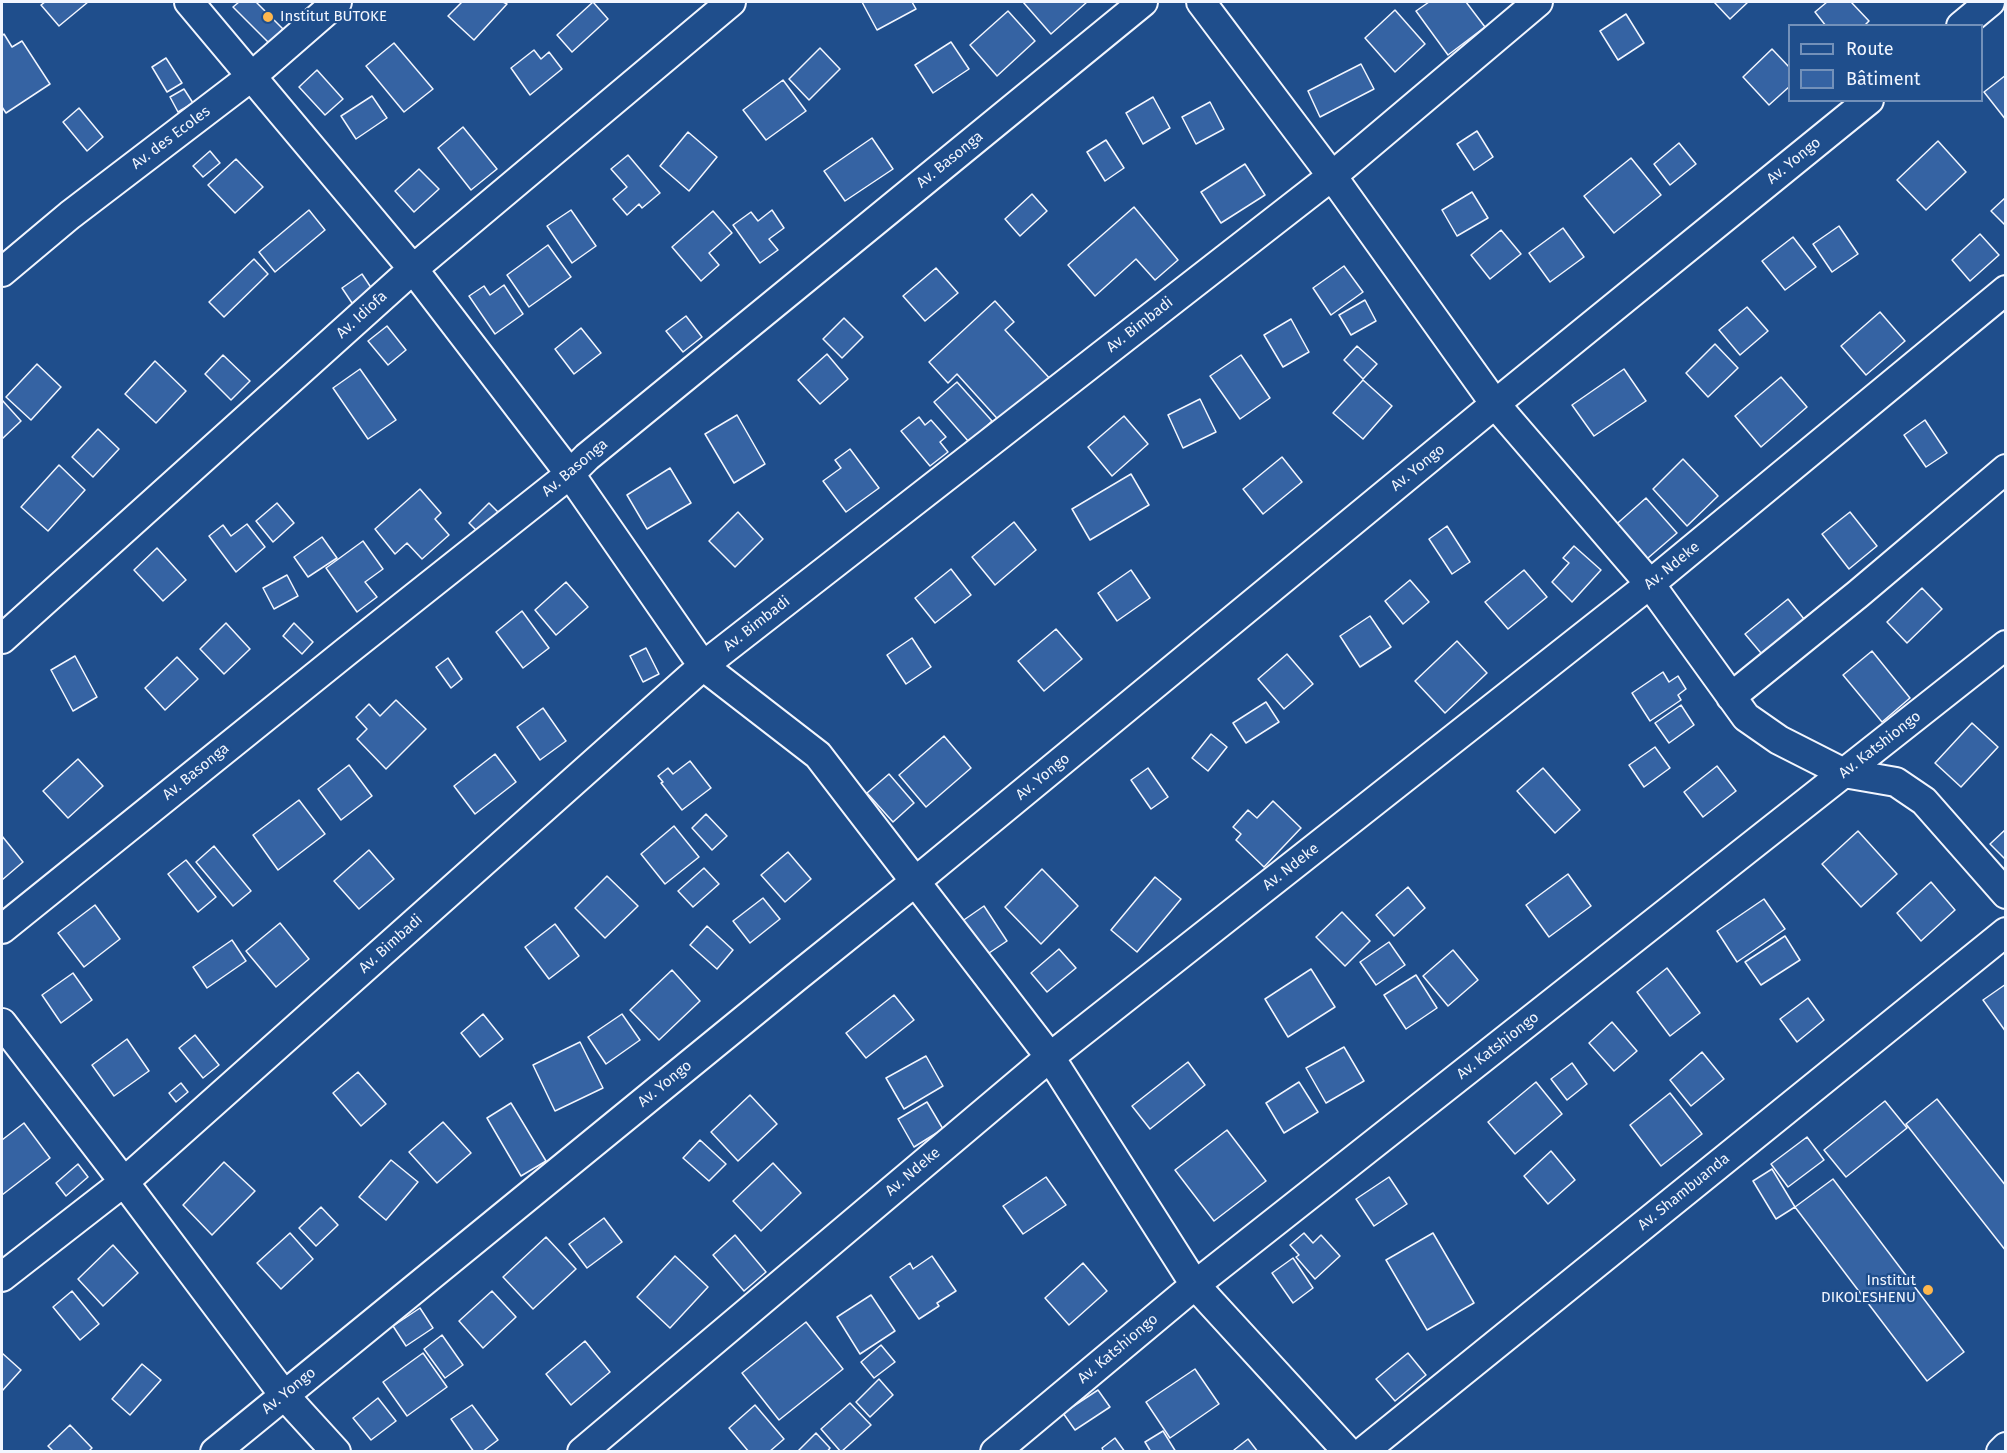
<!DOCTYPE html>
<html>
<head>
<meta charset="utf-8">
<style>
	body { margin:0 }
	#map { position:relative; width:2007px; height:1453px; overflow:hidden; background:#1f4e8c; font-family:"Fira Sans",sans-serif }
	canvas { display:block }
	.frame { position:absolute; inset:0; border:3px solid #f2f6ff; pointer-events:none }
	.legend { position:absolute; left:1788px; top:24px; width:195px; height:78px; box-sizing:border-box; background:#1f4e8c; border:2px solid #7391ba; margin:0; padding:8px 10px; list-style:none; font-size:18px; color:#f2f6ff }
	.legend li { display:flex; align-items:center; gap:12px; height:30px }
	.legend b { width:30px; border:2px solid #7391ba }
</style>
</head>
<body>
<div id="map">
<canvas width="2007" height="1453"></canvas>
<div class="frame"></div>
<ul class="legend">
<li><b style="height:8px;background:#1f4e8c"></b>Route</li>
<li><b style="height:16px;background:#3563a3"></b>Bâtiment</li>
</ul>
</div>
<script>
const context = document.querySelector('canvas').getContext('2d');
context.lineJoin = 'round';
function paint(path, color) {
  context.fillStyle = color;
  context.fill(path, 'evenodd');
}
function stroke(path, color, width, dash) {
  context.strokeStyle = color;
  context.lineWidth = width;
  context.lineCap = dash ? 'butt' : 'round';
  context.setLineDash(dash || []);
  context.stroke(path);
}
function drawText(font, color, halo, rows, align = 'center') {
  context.font = font + ' "Fira Sans",sans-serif';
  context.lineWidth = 4.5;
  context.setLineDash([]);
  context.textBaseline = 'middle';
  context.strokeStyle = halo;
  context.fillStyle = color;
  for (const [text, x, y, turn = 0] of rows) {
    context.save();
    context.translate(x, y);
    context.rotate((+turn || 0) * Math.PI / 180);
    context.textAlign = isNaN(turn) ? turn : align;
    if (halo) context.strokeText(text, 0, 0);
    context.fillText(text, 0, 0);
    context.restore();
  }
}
const building = new Path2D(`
	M45 2H88L59 26 41 5Z
	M239 2H256L283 29 269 43 233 7Z
	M462 2H503L507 4 474 40 448 16Z
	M593 2 608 19 572 52 557 35Z
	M862 2H912L916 9 877 30Z
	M1023 2H1087L1051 34Z
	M1429 2H1466L1485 27 1448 55 1416 11Z
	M1714 2H1748L1730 19Z
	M1827 2H1851L1869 21 1864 26H1826L1815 12Z
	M1395 10 1425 44 1395 72 1365 38Z
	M1008 11 1035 41 997 76 970 45Z
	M1626 14 1644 43 1618 60 1600 31Z
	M4 34 12 47 22 41 50 84 6 113 2 107V36Z
	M951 42 969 69 933 93 915 65Z
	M394 43 433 89 404 112 366 66Z
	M820 48 840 69 809 100 789 79Z
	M1772 49 1790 68V86L1769 105 1743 77Z
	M534 50 541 59 549 52 562 69 530 95 511 68Z
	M166 58 182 83 167 92 152 67Z
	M1361 64 1374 89 1320 117 1308 91Z
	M317 70 343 99 325 115 299 87Z
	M2006 75V120L1984 92Z
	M783 80 806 111 766 140 743 110Z
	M184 89 193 103 178 112 170 97Z
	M372 96 387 118 356 139 341 116Z
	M1153 97 1170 128 1143 144 1126 113Z
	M1210 102 1224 129 1196 144 1182 117Z
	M79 108 103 137 87 151 63 122Z
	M463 127 497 169 471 190 438 148Z
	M1477 131 1493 157 1474 170 1457 144Z
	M688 132 717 157 689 191 660 166Z
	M872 138 893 169 845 201 824 171Z
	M1106 140 1124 168 1105 181 1087 152Z
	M1938 141 1966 172 1926 210 1897 180Z
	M1679 143 1696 164 1670 185 1654 164Z
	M210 151 220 163 203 177 193 166Z
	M628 155 660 193 642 208 639 204 627 215 613 199 627 187 611 169Z
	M1631 158 1661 195 1614 233 1584 196Z
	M236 159 263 187 235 213 208 185Z
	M1245 164 1265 195 1221 223 1201 192Z
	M419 169 439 189 414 212 395 191Z
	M1472 192 1488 218 1457 236 1442 210Z
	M1032 194 1047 211 1020 236 1005 219Z
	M2006 197V226L1991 211Z
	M1134 207 1178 260 1155 280 1136 259 1095 296 1068 265Z
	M309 210 325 230 275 272 259 252Z
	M571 210 596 246 572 263 547 226Z
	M772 210 784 228 769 239 778 250 760 263 733 225 751 212 758 221Z
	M713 211 732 233 709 253 719 265 701 281 672 247Z
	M1839 226 1858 254 1832 272 1813 244Z
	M1563 228 1584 257 1550 282 1529 253Z
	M1501 230 1521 254 1490 279 1471 255Z
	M1980 234 1999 255 1970 281 1952 260Z
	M1793 237 1816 267 1785 290 1762 261Z
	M548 245 571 277 529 307 507 275Z
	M254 259 268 274 224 317 209 302Z
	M1344 266 1363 292 1331 315 1313 288Z
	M936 268 958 293 925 321 903 296Z
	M362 274 372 289 352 303 342 288Z
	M504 285 523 314 495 334 469 296 484 286 490 295Z
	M1365 300 1376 321 1351 335 1339 315Z
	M995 301 1014 322 1005 330 1053 382 1004 426 957 374 948 383 929 362Z
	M1747 307 1768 331 1740 355 1719 330Z
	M1880 312 1905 341 1866 375 1841 346Z
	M686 316 702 337 683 352 666 331Z
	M844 318 863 337 842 358 823 339Z
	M1291 319 1309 352 1283 367 1264 335Z
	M387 326 406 350 388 365 368 341Z
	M581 328 601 353 574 374 555 349Z
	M1715 344 1738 368 1708 397 1686 373Z
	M1357 346 1377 364 1363 379 1344 360Z
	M827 354 848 379 820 404 798 380Z
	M223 355 250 381 231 400 205 374Z
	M1241 355 1270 398 1240 419 1210 376Z
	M155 361 186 391 156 423 125 394Z
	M37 364 61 387 31 420 6 397Z
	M360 369 396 420 368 439 333 388Z
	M1624 369 1646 401 1594 436 1572 405Z
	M1781 377 1807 407 1761 447 1735 416Z
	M1363 380 1392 406 1363 439 1333 413Z
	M957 382 992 421 969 442 934 402Z
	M1200 399 1216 432 1183 448 1168 415Z
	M2 400 21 421 2 439Z
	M737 415 765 464 734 483 705 434Z
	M1124 416 1148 444 1112 476 1088 447Z
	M919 417 925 425 931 420 946 437 940 442 948 452 930 466 901 431Z
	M1925 420 1947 453 1926 467 1904 435Z
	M98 429 119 449 93 477 72 457Z
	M850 449 879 488 846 512 823 481 841 468 835 460Z
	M1282 457 1302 482 1263 514 1243 489Z
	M1683 459 1718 496 1687 526 1653 489Z
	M59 465 85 490 48 531 21 507Z
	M670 468 691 503 647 529 627 495Z
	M1131 474 1149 505 1090 540 1072 509Z
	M420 489 441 513 435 519 449 535 422 559 407 543 395 554 375 529Z
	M1646 498 1677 533 1641 564 1611 529Z
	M277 503 294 523 273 542 256 521Z
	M489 503 504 518 484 538 469 523Z
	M738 512 763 539 735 567 709 541Z
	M1850 512 1877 546 1849 569 1822 534Z
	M1014 522 1036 550 995 585 972 557Z
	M247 524 265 547 236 572 209 536 223 525 231 536Z
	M1447 526 1470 562 1452 574 1429 539Z
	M322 537 337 558 308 577 294 557Z
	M363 541 383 569 365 582 377 597 357 612 326 568Z
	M1574 546 1601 570 1572 602 1552 582 1569 563 1563 558Z
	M157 548 186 580 163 601 134 570Z
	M951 569 971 595 935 623 915 598Z
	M1131 570 1150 598 1117 621 1098 593Z
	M1524 570 1547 597 1508 629 1485 602Z
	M287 575 298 596 274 609 263 588Z
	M1410 580 1429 602 1403 624 1385 601Z
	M566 582 588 607 556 635 535 610Z
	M1922 588 1942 609 1907 643 1887 622Z
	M1788 599 1808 624 1766 659 1745 634Z
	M522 611 549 648 523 668 496 632Z
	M1370 616 1391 647 1360 667 1340 636Z
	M226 623 250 649 224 674 200 649Z
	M294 623 313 642 302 654 283 636Z
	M1056 629 1082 659 1044 691 1018 661Z
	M912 638 931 667 906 684 887 655Z
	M1457 641 1487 673 1445 713 1415 681Z
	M646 648 659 674 643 682 630 656Z
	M1872 651 1910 698 1882 722 1843 675Z
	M1287 654 1313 684 1284 709 1258 679Z
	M75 656 97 697 73 711 51 670Z
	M177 657 198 679 165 710 145 688Z
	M448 658 462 679 451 688 436 667Z
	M1663 672 1669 682 1678 676 1686 689 1678 695 1681 700 1650 721 1632 693Z
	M396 700 426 729 386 769 357 739 367 729 356 717 369 704 380 716Z
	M1266 702 1279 722 1246 743 1233 723Z
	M1681 705 1694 725 1669 743 1655 723Z
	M543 708 566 741 540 760 517 727Z
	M1972 723 1998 747 1961 787 1935 763Z
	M1211 734 1227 747 1208 771 1192 758Z
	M944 736 971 768 926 807 899 775Z
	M1655 747 1670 768 1644 787 1629 765Z
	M495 754 516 782 475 814 454 786Z
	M78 759 103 786 68 818 43 791Z
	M690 761 711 788 682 810 661 783 663 782 658 776 668 768 673 774Z
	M349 765 372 796 341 820 318 789Z
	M1717 766 1736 791 1703 817 1684 792Z
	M1148 768 1168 797 1151 809 1131 780Z
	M1543 768 1580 810 1555 833 1517 791Z
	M889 774 914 803 893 822 867 793Z
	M299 800 325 834 278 870 253 835Z
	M1273 801 1301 828 1264 867 1236 840 1241 834 1233 827 1248 810 1257 818Z
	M706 814 727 836 712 850 692 828Z
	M674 826 699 857 665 884 641 854Z
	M2006 829V860L1990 844Z
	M1858 831 1897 874 1861 907 1822 864Z
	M2 836 23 862 2 880Z
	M214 846 251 891 233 906 196 862Z
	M369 850 394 879 359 909 334 881Z
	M788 852 811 879 785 902 761 875Z
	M186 860 216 897 198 912 168 874Z
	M704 868 719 884 693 907 678 891Z
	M1042 869 1078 906 1041 944 1005 907Z
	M1568 874 1591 906 1549 937 1526 905Z
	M607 876 638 906 605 938 575 908Z
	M1155 877 1181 899 1137 952 1111 930Z
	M1931 882 1955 910 1921 941 1897 913Z
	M1408 887 1425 908 1394 936 1376 915Z
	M763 898 780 919 750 943 733 921Z
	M1764 899 1785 929 1737 962 1717 931Z
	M95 905 120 939 84 967 58 933Z
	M984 906 1007 941 980 959 958 924Z
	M1342 912 1370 941 1345 966 1316 937Z
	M280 923 309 959 276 987 246 951Z
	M555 924 579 956 549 979 525 947Z
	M707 926 733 950 717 969 690 945Z
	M1785 936 1800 960 1761 985 1745 962Z
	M232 940 246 961 207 988 193 967Z
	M1389 942 1405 965 1376 985 1360 962Z
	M1059 949 1076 968 1047 992 1031 973Z
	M1453 950 1478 980 1448 1006 1423 976Z
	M1667 968 1700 1013 1670 1036 1637 992Z
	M1311 969 1335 1007 1288 1037 1265 999Z
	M672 970 700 1001 659 1040 630 1010Z
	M73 973 92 1000 61 1023 42 995Z
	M1416 975 1437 1008 1406 1029 1384 995Z
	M2006 984V1032L1983 1000Z
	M894 995 914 1020 866 1058 846 1033Z
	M1808 998 1824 1020 1797 1042 1780 1019Z
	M483 1014 503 1039 480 1057 461 1033Z
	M622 1014 640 1040 606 1064 588 1037Z
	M1612 1022 1637 1051 1614 1071 1589 1043Z
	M195 1035 219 1065 203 1078 179 1048Z
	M127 1039 149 1071 114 1096 92 1065Z
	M580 1042 603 1088 555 1111 533 1065Z
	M1344 1047 1364 1081 1326 1103 1306 1068Z
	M1702 1052 1724 1079 1691 1106 1670 1080Z
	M926 1056 943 1086 904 1109 886 1078Z
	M1188 1062 1205 1085 1150 1129 1132 1106Z
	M1572 1063 1587 1084 1567 1100 1551 1079Z
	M358 1072 386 1104 361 1126 333 1093Z
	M1299 1082 1318 1112 1284 1133 1266 1103Z
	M1536 1082 1562 1114 1515 1154 1488 1122Z
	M181 1083 188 1092 176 1102 169 1093Z
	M1670 1093 1702 1134 1661 1166 1630 1125Z
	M750 1095 777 1124 738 1161 711 1132Z
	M1937 1099 2006 1186V1251L1906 1124Z
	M1885 1101 1907 1128 1846 1177 1824 1150Z
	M927 1102 943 1129 914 1147 898 1119Z
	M511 1103 546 1161 521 1176 487 1118Z
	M443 1122 471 1153 437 1183 409 1152Z
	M24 1123 50 1158 2 1195V1140Z
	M1227 1130 1266 1181 1214 1221 1175 1170Z
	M1807 1137 1824 1160 1788 1187 1771 1164Z
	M700 1140 726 1164 709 1181 683 1158Z
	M1551 1151 1575 1180 1548 1204 1524 1176Z
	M391 1160 418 1182 386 1220 359 1197Z
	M224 1162 255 1191 212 1235 183 1205Z
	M773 1163 801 1193 761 1231 733 1201Z
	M78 1164 88 1177 66 1196 56 1183Z
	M1772 1169 1795 1207 1776 1219 1753 1181Z
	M1046 1177 1066 1205 1023 1234 1003 1206Z
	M1389 1177 1407 1204 1374 1226 1356 1199Z
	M1833 1179 1964 1352 1927 1381 1795 1207Z
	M321 1207 338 1225 316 1246 299 1228Z
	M604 1218 622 1242 587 1268 569 1244Z
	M290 1233 313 1259 281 1289 257 1263Z
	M1304 1233 1313 1243 1321 1235 1340 1256 1315 1279 1296 1257 1299 1255 1290 1245Z
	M1433 1233 1474 1303 1427 1330 1386 1260Z
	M735 1235 766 1272 744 1291 713 1255Z
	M546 1237 576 1269 533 1309 503 1277Z
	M113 1245 138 1273 103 1306 78 1279Z
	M675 1256 708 1287 670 1328 637 1297Z
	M932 1256 956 1291 937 1303 939 1306 919 1319 890 1277 910 1263 913 1269Z
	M1293 1258 1313 1288 1293 1303 1272 1273Z
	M1083 1263 1107 1291 1069 1325 1045 1298Z
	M72 1291 99 1324 80 1340 53 1307Z
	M492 1291 516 1317 483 1348 459 1321Z
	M871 1295 895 1331 860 1354 837 1317Z
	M420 1308 433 1328 406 1346 393 1326Z
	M806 1322 843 1369 779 1420 742 1373Z
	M442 1335 463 1365 445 1378 424 1349Z
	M585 1341 610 1372 571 1405 546 1374Z
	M881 1345 895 1362 874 1378 861 1362Z
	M2 1353 21 1370 2 1391Z
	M423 1353 447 1387 407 1416 383 1382Z
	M1408 1353 1426 1375 1395 1401 1376 1379Z
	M142 1364 161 1380 130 1415 112 1399Z
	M1195 1369 1219 1404 1170 1438 1146 1402Z
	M879 1379 893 1395 870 1417 856 1402Z
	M1098 1390 1110 1407 1075 1430 1063 1413Z
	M378 1398 396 1421 371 1440 353 1418Z
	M850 1403 871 1425 841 1452 821 1429Z
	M472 1405 498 1440 482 1452H474L451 1419Z
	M755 1405 784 1439 769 1452H749L729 1428Z
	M70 1425 92 1448 88 1452H54L48 1446Z
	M1163 1431 1176 1452H1151L1145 1442Z
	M816 1433 830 1448 827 1452H797Z
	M1115 1438 1125 1452H1104L1102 1448Z
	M1248 1439 1258 1452H1235L1234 1450Z`);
paint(building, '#3563a3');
stroke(building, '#f2f6ff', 1.5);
const street = new Path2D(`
	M189 2 413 269 570 474 703 666 818 755 1050 1057 1195 1285 1348 1452
	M1201 2 1332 176 1495 404 1650 584 1746 717 1779 740 1844 773 1896 782 1924 801 2006 894
	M1961 26 1990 2
	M2 272 70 215 252 76 337 2
	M2 639 413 269 731 2
	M1731 697 1858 594 2006 469
	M2 929 347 651 570 474 587 457 1143 2
	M2 1023 124 1182 284 1395 336 1452
	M2 1277 124 1182 703 666 1332 176 1538 2
	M215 1452 794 979 916 881 1495 404 1869 100
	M582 1452 1050 1057 1650 584 2006 290
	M995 1452 1195 1285 2006 645
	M1363 1452 2006 932
	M2001 1452 2006 1447`);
stroke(street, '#f2f6ff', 32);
stroke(street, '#1f4e8c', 28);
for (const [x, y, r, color] of [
	[268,17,6,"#ffb74d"],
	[1928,1290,6,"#ffb74d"]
]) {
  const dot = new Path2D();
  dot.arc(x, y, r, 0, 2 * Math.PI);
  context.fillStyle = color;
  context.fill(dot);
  stroke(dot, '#1f4e8c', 2);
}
drawText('15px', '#f2f6ff', '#1f4e8c', [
	["Institut BUTOKE",280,17],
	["Institut",1916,1281,"right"],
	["DIKOLESHENU",1916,1298,"right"]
], 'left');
drawText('15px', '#f2f6ff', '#1f4e8c', [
	["Av. des Ecoles",171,138,-37],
	["Av. Basonga",950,160,-39],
	["Av. Yongo",1794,161,-39],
	["Av. Idiofa",362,315,-42],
	["Av. Bimbadi",1140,325,-38],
	["Av. Basonga",575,468,-40],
	["Av. Yongo",1418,468,-39],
	["Av. Ndeke",1672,566,-39],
	["Av. Bimbadi",757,624,-38],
	["Av. Katshiongo",1880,745,-38],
	["Av. Basonga",196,772,-39],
	["Av. Yongo",1043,777,-39],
	["Av. Ndeke",1291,867,-38],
	["Av. Bimbadi",391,944,-42],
	["Av. Katshiongo",1498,1046,-38],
	["Av. Yongo",665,1084,-39],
	["Av. Ndeke",913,1172,-40],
	["Av. Shambuanda",1684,1192,-39],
	["Av. Katshiongo",1118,1349,-40],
	["Av. Yongo",289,1391,-39]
]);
</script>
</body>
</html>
